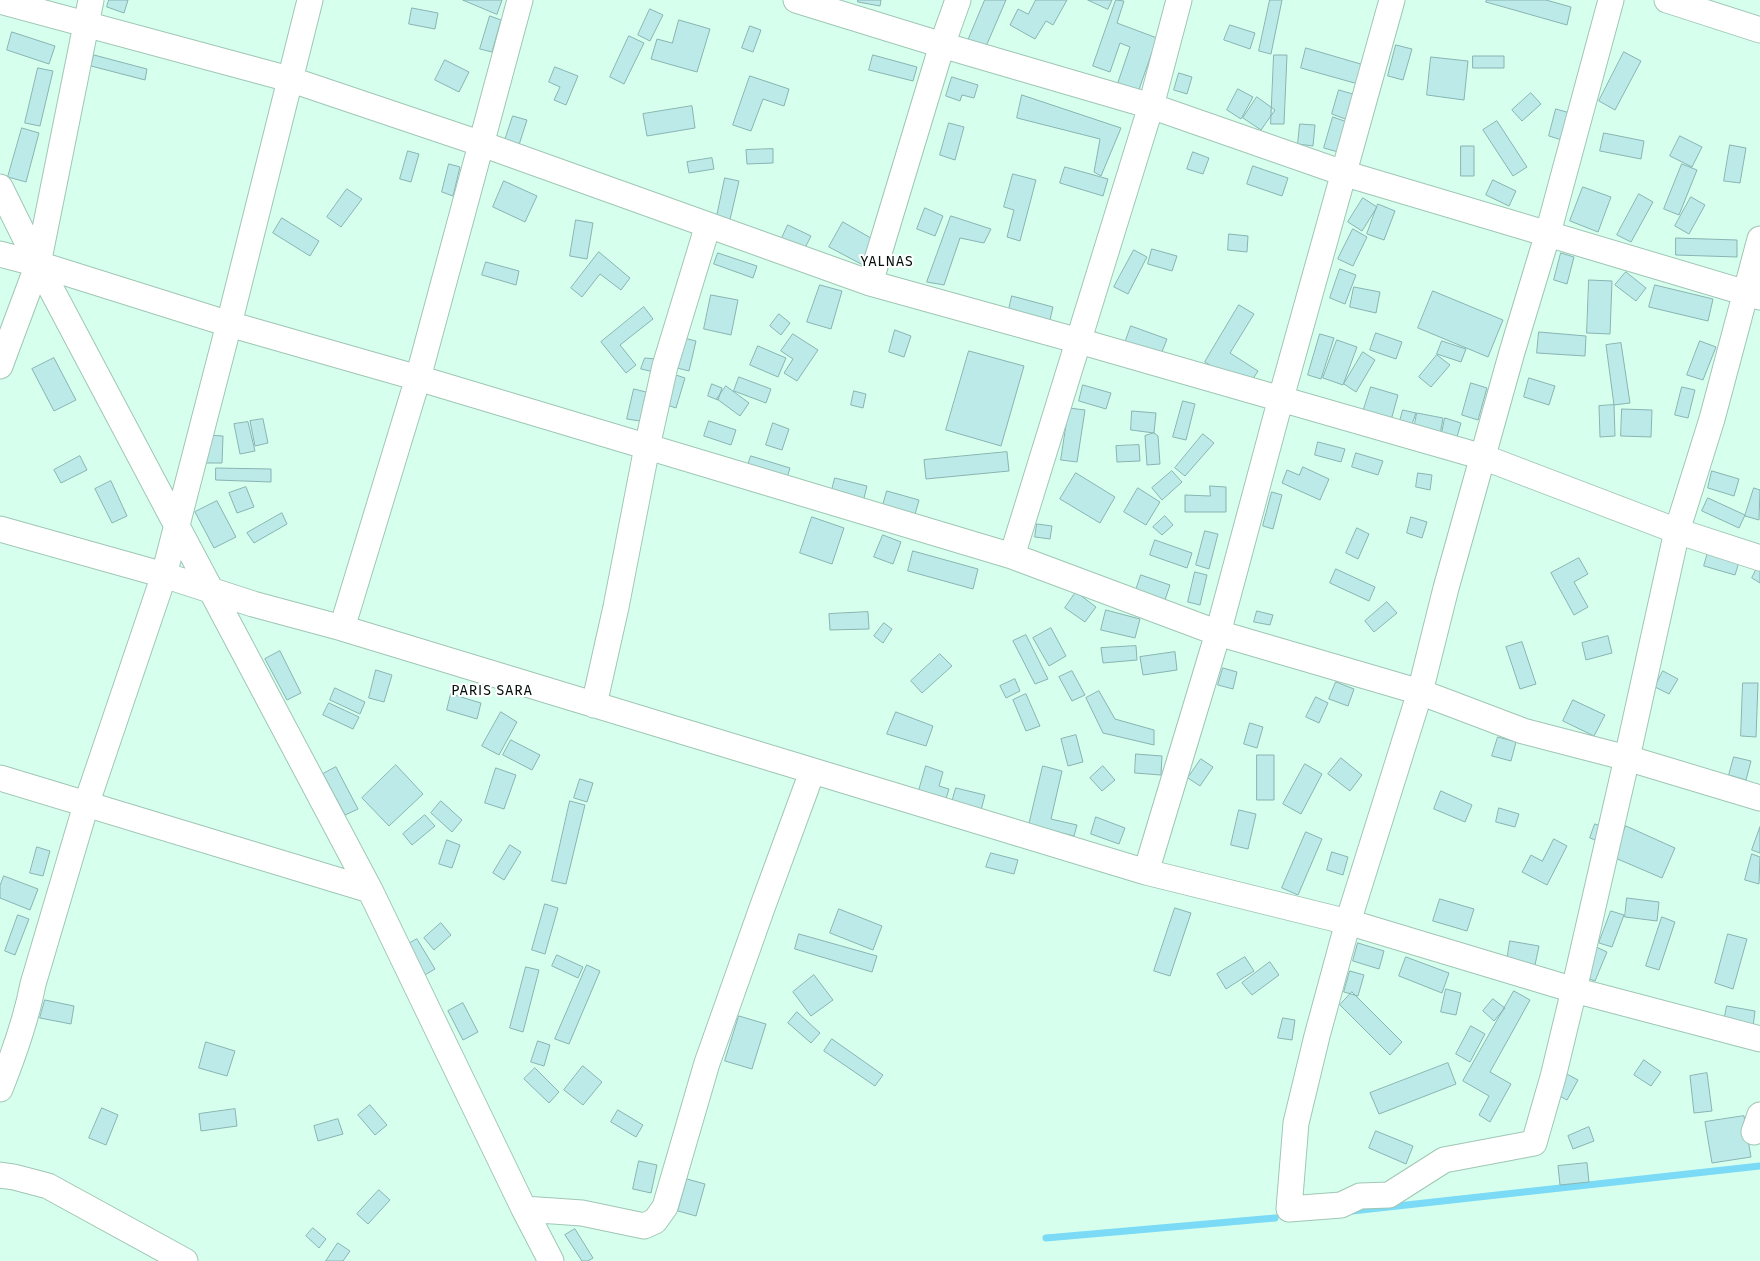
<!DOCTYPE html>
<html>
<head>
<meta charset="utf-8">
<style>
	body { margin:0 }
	canvas { display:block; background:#d7ffed }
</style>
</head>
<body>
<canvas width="1760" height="1261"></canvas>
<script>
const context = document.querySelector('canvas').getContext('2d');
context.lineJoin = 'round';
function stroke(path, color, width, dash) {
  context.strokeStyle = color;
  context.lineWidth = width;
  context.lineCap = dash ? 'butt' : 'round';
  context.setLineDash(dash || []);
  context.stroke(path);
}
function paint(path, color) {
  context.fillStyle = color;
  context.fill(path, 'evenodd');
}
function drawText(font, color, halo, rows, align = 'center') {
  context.font = font + ' "Fira Sans",sans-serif';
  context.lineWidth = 4;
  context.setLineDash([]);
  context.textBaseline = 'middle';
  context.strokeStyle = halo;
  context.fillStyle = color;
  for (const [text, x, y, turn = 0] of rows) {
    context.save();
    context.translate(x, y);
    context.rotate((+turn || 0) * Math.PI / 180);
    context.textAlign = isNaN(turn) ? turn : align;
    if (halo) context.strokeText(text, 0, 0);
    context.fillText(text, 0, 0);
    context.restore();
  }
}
stroke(new Path2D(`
	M1352 1211 1760 1166
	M1046 1238 1275 1218`), '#7bdbf6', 7);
const building = new Path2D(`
	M109 0H128L124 13 107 7Z
	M463 0H502L497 14Z
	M858 0H881L880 6 858 2Z
	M985 0H1006L984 51 967 43Z
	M1036 0H1067L1053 25 1046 21 1035 39 1010 25 1018 9 1028 14Z
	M1088 0H1112L1108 9Z
	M1116 0 1124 1 1117 23 1157 38 1135 101 1114 94 1130 47 1120 43 1110 72 1093 66Z
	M1270 0H1282L1271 54 1259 51Z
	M1487 0H1546L1571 7 1567 25 1486 2Z
	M412 8 438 13 435 29 409 24Z
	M650 9 663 15 650 41 638 35Z
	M490 16 501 20 492 52 480 49Z
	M679 20 710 29 697 72 651 59 657 39 672 43Z
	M1230 25 1255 33 1250 49 1224 40Z
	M750 26 761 30 753 52 742 48Z
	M12 32 55 46 49 64 7 50Z
	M629 36 644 43 624 84 610 77Z
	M1396 45 1412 49 1403 80 1388 76Z
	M1306 48 1364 65 1358 84 1301 68Z
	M1624 52 1641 61 1615 110 1599 101Z
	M94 55 147 69 145 80 91 66Z
	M873 55 917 67 913 81 869 70Z
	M1274 55H1287L1284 124H1271Z
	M1473 56H1504V68H1473Z
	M1431 57 1468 61 1464 100 1427 95Z
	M445 60 469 72 459 92 435 80Z
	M555 67 578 76 566 105 554 100 560 87 549 82Z
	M38 68 53 71 40 126 25 123Z
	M1179 73 1192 77 1187 94 1174 90Z
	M750 76 789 89 784 106 763 99 751 131 733 125Z
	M952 77 978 85 974 98 962 95 960 101 946 96Z
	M1238 89 1253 97 1241 119 1227 110Z
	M1339 90 1356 95 1348 120 1332 114Z
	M1531 93 1541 104 1522 121 1512 110Z
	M1022 95 1121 128 1101 176 1094 172 1100 139 1017 118Z
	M1257 97 1275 110 1261 130 1243 118Z
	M692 106 695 128 647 136 643 114Z
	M1556 109 1570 113 1562 140 1549 136Z
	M513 116 527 120 517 151 503 146Z
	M1333 117 1347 122 1338 152 1324 148Z
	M1497 121 1527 167 1513 176 1483 130Z
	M949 123 964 127 955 160 940 155Z
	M1300 124 1315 125 1313 146 1298 144Z
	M22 128 39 133 26 182 8 177Z
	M1604 133 1644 141 1641 159 1600 151Z
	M1680 136 1702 147 1692 167 1670 156Z
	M1730 145 1746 148 1740 183 1724 181Z
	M1461 146H1474V176H1461Z
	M773 149V163L747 164 746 150Z
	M408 151 419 154 411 182 400 179Z
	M1193 152 1209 158 1203 174 1187 169Z
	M712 158 714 169 689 173 687 162Z
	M449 164 460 167 453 196 442 192Z
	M1682 164 1697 170 1679 215 1664 209Z
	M1253 166 1288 178 1282 196 1247 184Z
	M1065 167 1108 179 1103 196 1060 183Z
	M1013 174 1036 180 1020 241 1007 237 1014 210 1004 207Z
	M725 178 739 181 729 224 716 221Z
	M1493 180 1516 191 1509 206 1486 195Z
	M504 181 537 196 525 222 493 207Z
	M1583 187 1611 197 1598 232 1570 221Z
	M347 189 362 199 341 227 327 217Z
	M1639 194 1653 202 1631 242 1617 235Z
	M1691 197 1705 205 1689 234 1675 226Z
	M1363 198 1377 207 1362 231 1348 222Z
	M1378 204 1395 211 1384 240 1367 234Z
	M925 208 943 216 935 236 917 229Z
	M951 216 991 229 984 243 960 238 944 285 927 282Z
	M282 218 319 241 310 256 273 233Z
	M576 220 593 223 587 259 570 256Z
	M843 222 876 241 863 265 829 247Z
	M788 225 811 236 803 252 781 240Z
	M1353 229 1367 237 1353 266 1338 259Z
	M1229 234 1248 236 1247 252 1228 250Z
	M1676 238 1737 240V257L1676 255Z
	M1152 249 1177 256 1172 271 1148 264Z
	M1134 250 1147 257 1128 294 1114 287Z
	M599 252 630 278 621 290 600 274 582 297 571 288Z
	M718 253 757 266 753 278 714 264Z
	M1561 253 1574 257 1567 284 1554 280Z
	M486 262 519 271 516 285 482 275Z
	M1340 269 1356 275 1345 304 1330 298Z
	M1626 272 1646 288 1636 301 1615 285Z
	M1589 280 1612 281 1610 334 1587 333Z
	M820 285 842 291 831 329 807 322Z
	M1655 285 1713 299 1708 321 1649 307Z
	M1354 287 1380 292 1376 313 1350 307Z
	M1433 291 1503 320 1488 357 1418 328Z
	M711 295 738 300 731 335 704 329Z
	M1012 296 1053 307 1049 324 1008 314Z
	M1239 305 1254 314 1230 353 1258 371 1247 388 1205 362Z
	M644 307 653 319 620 345 636 365 626 373 601 342Z
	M779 314 790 323 781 335 770 326Z
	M1131 326 1167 339 1160 357 1125 343Z
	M895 330 911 336 904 357 889 352Z
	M1539 332 1586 336 1585 356 1537 353Z
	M1376 333 1402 342 1396 359 1370 350Z
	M793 334 818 350 797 381 784 373 793 359 781 351Z
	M1320 334 1334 338 1321 379 1308 375Z
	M684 338 696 341 689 371 677 368Z
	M1337 340 1357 347 1343 385 1323 378Z
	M1442 341 1466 349 1461 362 1437 354Z
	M1700 341 1716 347 1703 380 1687 375Z
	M1621 343 1630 403 1614 405 1606 345Z
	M758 346 786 358 778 377 750 365Z
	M969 351 1024 366 1001 446 946 430Z
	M1363 352 1375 360 1356 392 1344 384Z
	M1437 355 1450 365 1431 387 1419 377Z
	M54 358 76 400 54 411 32 369Z
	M645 358 656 359 654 372 641 369Z
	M673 374 685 378 676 408 664 404Z
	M739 377 771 389 766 403 734 391Z
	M1529 378 1555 386 1549 405 1524 397Z
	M1471 383 1487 388 1478 420 1462 415Z
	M712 384 722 388 718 400 708 396Z
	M1083 385 1111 393 1106 409 1079 401Z
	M726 386 749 403 740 416 717 399Z
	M1371 387 1398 395 1390 424 1362 415Z
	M1682 387 1695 390 1688 418 1675 415Z
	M634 389 646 392 640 421 627 419Z
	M854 391 866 394 863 408 851 405Z
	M1183 401 1195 404 1186 440 1173 437Z
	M1614 405 1615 436 1600 437 1599 406Z
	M1069 408 1085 410 1077 462 1061 460Z
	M1622 409 1652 410 1651 437 1621 436Z
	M1403 410 1416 413 1412 424 1400 421Z
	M1132 411 1156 413 1154 433 1131 430Z
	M1417 413 1443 418 1440 435 1414 429Z
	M1445 418 1461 423 1457 437 1442 433Z
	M263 419 268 443 255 446 250 421Z
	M709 421 736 430 731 445 704 436Z
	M248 422 255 451 240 454 234 424Z
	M773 423 789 429 782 450 766 445Z
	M1154 433 1158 436 1160 464 1147 465 1145 436Z
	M1203 434 1214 443 1185 476 1175 468Z
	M206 435 223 436 222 463H205Z
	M1318 442 1345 449 1341 462 1315 455Z
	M1139 445 1140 461 1117 462 1116 446Z
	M1007 452 1009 471 926 479 924 460Z
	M1356 453 1383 461 1378 475 1352 467Z
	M80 456 87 470 61 483 54 470Z
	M751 456 790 468 786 481 747 468Z
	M1303 467 1329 479 1320 500 1282 483 1287 470 1299 475Z
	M216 468 271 469V482L216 480Z
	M1172 471 1182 482 1162 500 1152 488Z
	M1712 471 1739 479 1734 496 1708 488Z
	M1076 473 1115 497 1100 523 1060 499Z
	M1418 473 1432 475 1430 490 1416 487Z
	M835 478 867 486 863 502 831 494Z
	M111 481 127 516 112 523 95 489Z
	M1210 486 1226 487V512H1185V495L1210 496Z
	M246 487 254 507 237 513 229 493Z
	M1138 488 1160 502 1146 525 1124 512Z
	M1754 488 1760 490 1759 520 1745 516Z
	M887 491 919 500 914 518 882 509Z
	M1272 492 1282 495 1273 529 1263 526Z
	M1708 498 1745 515 1739 528 1702 511Z
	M217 501 236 537 214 548 195 512Z
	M282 513 287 524 254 543 247 533Z
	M1165 516 1173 525 1162 535 1153 527Z
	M812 517 844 528 832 564 800 553Z
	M1411 517 1427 522 1422 538 1407 533Z
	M1037 524 1052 526 1050 539 1035 537Z
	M1357 528 1369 534 1358 559 1346 553Z
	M1205 531 1218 534 1209 569 1196 565Z
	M883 535 901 542 893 564 874 557Z
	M1155 540 1192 553 1187 568 1150 555Z
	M1709 549 1740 559 1735 575 1704 566Z
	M913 551 978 569 973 589 908 571Z
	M1579 558 1588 574 1574 582 1588 607 1574 615 1551 573Z
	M1760 562V583L1752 578Z
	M1336 569 1375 587 1369 601 1330 583Z
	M1195 572 1207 575 1200 605 1188 602Z
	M1141 575 1170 585 1165 600 1136 590Z
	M1076 592 1096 607 1085 622 1065 608Z
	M1387 602 1397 613 1374 632 1365 621Z
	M1106 610 1140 619 1135 638 1101 630Z
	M1257 611 1273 615 1270 625 1254 622Z
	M868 612 869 629 830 630 829 614Z
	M884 623 892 629 883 643 874 636Z
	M1051 628 1066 656 1049 666 1033 638Z
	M1026 635 1048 679 1035 684 1013 641Z
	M1608 636 1612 653 1586 660 1582 643Z
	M1522 642 1536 684 1520 689 1506 647Z
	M1136 646 1137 660 1103 663 1101 648Z
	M280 651 301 693 287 700 265 659Z
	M1175 652 1177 670 1143 675 1140 657Z
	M940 654 952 666 922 693 911 681Z
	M1223 668 1237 672 1233 689 1218 685Z
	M376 670 392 675 384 702 369 698Z
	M1072 671 1085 695 1072 701 1059 677Z
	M1663 671 1678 679 1669 694 1655 687Z
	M1015 679 1020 691 1006 698 1000 686Z
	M1336 682 1354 689 1348 706 1329 699Z
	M1743 683H1758L1756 737 1741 736Z
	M335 688 365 702 360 714 330 700Z
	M1099 691 1115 719 1154 730V745L1103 733 1086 698Z
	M451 694 481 703 477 719 447 710Z
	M1026 694 1040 726 1026 731 1013 700Z
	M1316 697 1328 703 1319 723 1306 717Z
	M1573 700 1605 715 1594 736 1563 721Z
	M329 703 359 717 353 729 323 715Z
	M501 712 517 722 499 755 482 746Z
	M896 712 933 726 926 746 887 734Z
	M1250 723 1263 727 1257 748 1244 744Z
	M1076 735 1083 762 1068 766 1061 739Z
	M1498 737 1516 742 1511 761 1492 756Z
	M511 740 540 755 532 770 503 755Z
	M1136 754 1162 756 1161 775 1135 773Z
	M1257 755H1274V800H1257Z
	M1734 757 1751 761 1746 780 1729 775Z
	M1341 758 1362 775 1350 791 1328 774Z
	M1201 759 1213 767 1200 786 1188 778Z
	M1305 764 1322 774 1301 814 1283 804Z
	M396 765 423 794 389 826 362 798Z
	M926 766 943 772 939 786 949 789 945 802 918 794Z
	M1043 766 1062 771 1051 819 1077 825 1074 836 1029 825Z
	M1103 766 1115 780 1102 791 1090 778Z
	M336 767 358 809 345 815 323 774Z
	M496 768 516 775 504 809 485 803Z
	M580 779 593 783 587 802 574 798Z
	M956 788 985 795 980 814 951 806Z
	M1441 791 1472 805 1465 822 1434 809Z
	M441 801 462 820 452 832 431 813Z
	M570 801 585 805 566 884 552 881Z
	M1499 808 1519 814 1515 827 1496 822Z
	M1239 810 1256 814 1248 849 1231 845Z
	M425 815 435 826 412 845 403 834Z
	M1096 817 1125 828 1119 844 1091 834Z
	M1595 824 1611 830 1606 844 1590 838Z
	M1626 826 1675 848 1662 878 1613 857Z
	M1760 827V853L1752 850Z
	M1306 832 1322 839 1298 895 1282 888Z
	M1554 839 1567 846 1547 885 1522 872 1531 855 1542 861Z
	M447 840 460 845 452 868 439 864Z
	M510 845 521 852 504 880 493 873Z
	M37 847 50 851 43 876 30 873Z
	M1332 852 1348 857 1343 875 1327 870Z
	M991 853 1018 860 1014 874 986 867Z
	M1752 854 1760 857 1759 884 1745 880Z
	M4 876 38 889 30 910 0 898V886Z
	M1627 898 1659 902 1657 921 1625 917Z
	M1440 899 1474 909 1467 931 1433 921Z
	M545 904 558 908 545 954 532 950Z
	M1175 908 1191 913 1170 976 1154 971Z
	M839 909 882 926 873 950 830 933Z
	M1611 911 1624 915 1612 947 1599 943Z
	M18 915 29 919 15 955 5 951Z
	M1662 917 1675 922 1659 970 1646 966Z
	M441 923 451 935 434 950 424 938Z
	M799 934 877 956 872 972 795 949Z
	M1728 934 1747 939 1733 989 1715 983Z
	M417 939 435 969 423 976 405 946Z
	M1510 941 1539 946 1535 965 1507 961Z
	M1358 943 1384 951 1379 969 1353 961Z
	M1594 946 1607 952 1595 981 1582 976Z
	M557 955 583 967 578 978 552 966Z
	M1245 957 1254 971 1226 989 1217 974Z
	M1406 957 1449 973 1442 993 1399 976Z
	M1270 962 1279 975 1252 995 1242 983Z
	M587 965 600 971 569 1044 555 1039Z
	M526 967 539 970 523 1032 510 1028Z
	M1350 971 1364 975 1358 996 1344 992Z
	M814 975 833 1000 811 1016 793 992Z
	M1446 989 1461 993 1456 1015 1441 1012Z
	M1514 991 1530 1000 1490 1072 1511 1084 1490 1122 1479 1115 1489 1096 1463 1081Z
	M1352 992 1402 1042 1390 1055 1340 1005Z
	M1493 999 1505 1008 1494 1021 1483 1011Z
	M45 1000 74 1006 71 1024 40 1018Z
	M463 1003 478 1032 463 1040 448 1011Z
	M1727 1006 1755 1011 1753 1027 1724 1021Z
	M797 1012 820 1033 811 1043 788 1023Z
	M739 1016 766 1024 752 1069 725 1061Z
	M1283 1018 1295 1020 1292 1040 1278 1038Z
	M1471 1026 1485 1034 1470 1062 1456 1054Z
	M832 1039 883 1075 875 1086 824 1051Z
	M538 1041 550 1045 544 1066 531 1062Z
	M206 1042 235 1051 227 1076 199 1068Z
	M1644 1060 1661 1072 1651 1086 1634 1075Z
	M1448 1063 1456 1084 1379 1114 1370 1093Z
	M583 1066 602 1082 583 1105 564 1090Z
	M535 1068 559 1092 549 1103 524 1079Z
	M1565 1073 1578 1080 1567 1100 1554 1093Z
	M1707 1073 1712 1111 1694 1113 1690 1076Z
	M370 1105 387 1125 375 1135 358 1115Z
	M102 1108 118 1115 106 1145 89 1138Z
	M235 1109 237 1126 201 1131 199 1114Z
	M618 1110 643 1125 636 1137 611 1122Z
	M1744 1116 1751 1157 1712 1163 1705 1122Z
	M338 1119 343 1134 318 1141 314 1126Z
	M1589 1127 1594 1141 1573 1149 1568 1136Z
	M1376 1131 1413 1146 1406 1164 1369 1148Z
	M639 1161 657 1165 651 1193 633 1189Z
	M1587 1163 1589 1182 1560 1185 1558 1166Z
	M687 1179 705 1184 696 1216 678 1211Z
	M379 1190 390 1200 368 1224 357 1214Z
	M313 1228 326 1239 319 1248 306 1236Z
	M575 1229 593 1258 588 1261H582L565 1235Z
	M338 1243 350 1251 343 1261H326Z`);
paint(building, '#bceae8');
stroke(building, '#88b4b2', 1);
const minor = new Path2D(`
	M796 0 942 45 1151 106 1343 173 1760 297
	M1611 0 1548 233 1512 352 1446 588 1420 692 1348 922 1317 1036 1296 1123 1289 1209 1341 1205 1360 1196 1389 1195 1444 1160 1534 1143 1553 1077 1574 990 1627 758 1677 531 1712 419 1760 239
	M1667 0 1760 30
	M0 1 289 79 482 144 870 283 1079 341 1483 457 1677 531 1760 558
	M0 187 38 264 370 890 524 1209 551 1261
	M0 254 38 264 229 324 418 378 1012 556 1218 633 1420 692 1523 731 1627 758 1760 798
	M870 283 942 45 958 0
	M0 366 38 264 91 0
	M0 529 164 575 253 604 342 628 1146 872 1348 922 1574 990 1760 1039
	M1012 556 1151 106 1179 0
	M342 628 418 378 520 0
	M594 705 616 607 647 447 665 366 708 225
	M0 778 370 890
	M1146 872 1218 633 1281 398 1392 0
	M0 1089C14 1054 26 1021 33 984L86 805 164 575 229 324 310 0
	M1754 1132 1760 1115
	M0 1175 14 1177 48 1186 185 1261
	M524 1209 582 1213 644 1226 655 1221 665 1207 707 1063 762 908 812 772`);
stroke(minor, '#a0c6b6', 27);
stroke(minor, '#fff', 25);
context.letterSpacing = '1px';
drawText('14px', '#04100b', '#fff', [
	["YALNAS",887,262],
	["PARIS SARA",492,691]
]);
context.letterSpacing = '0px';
</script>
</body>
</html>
